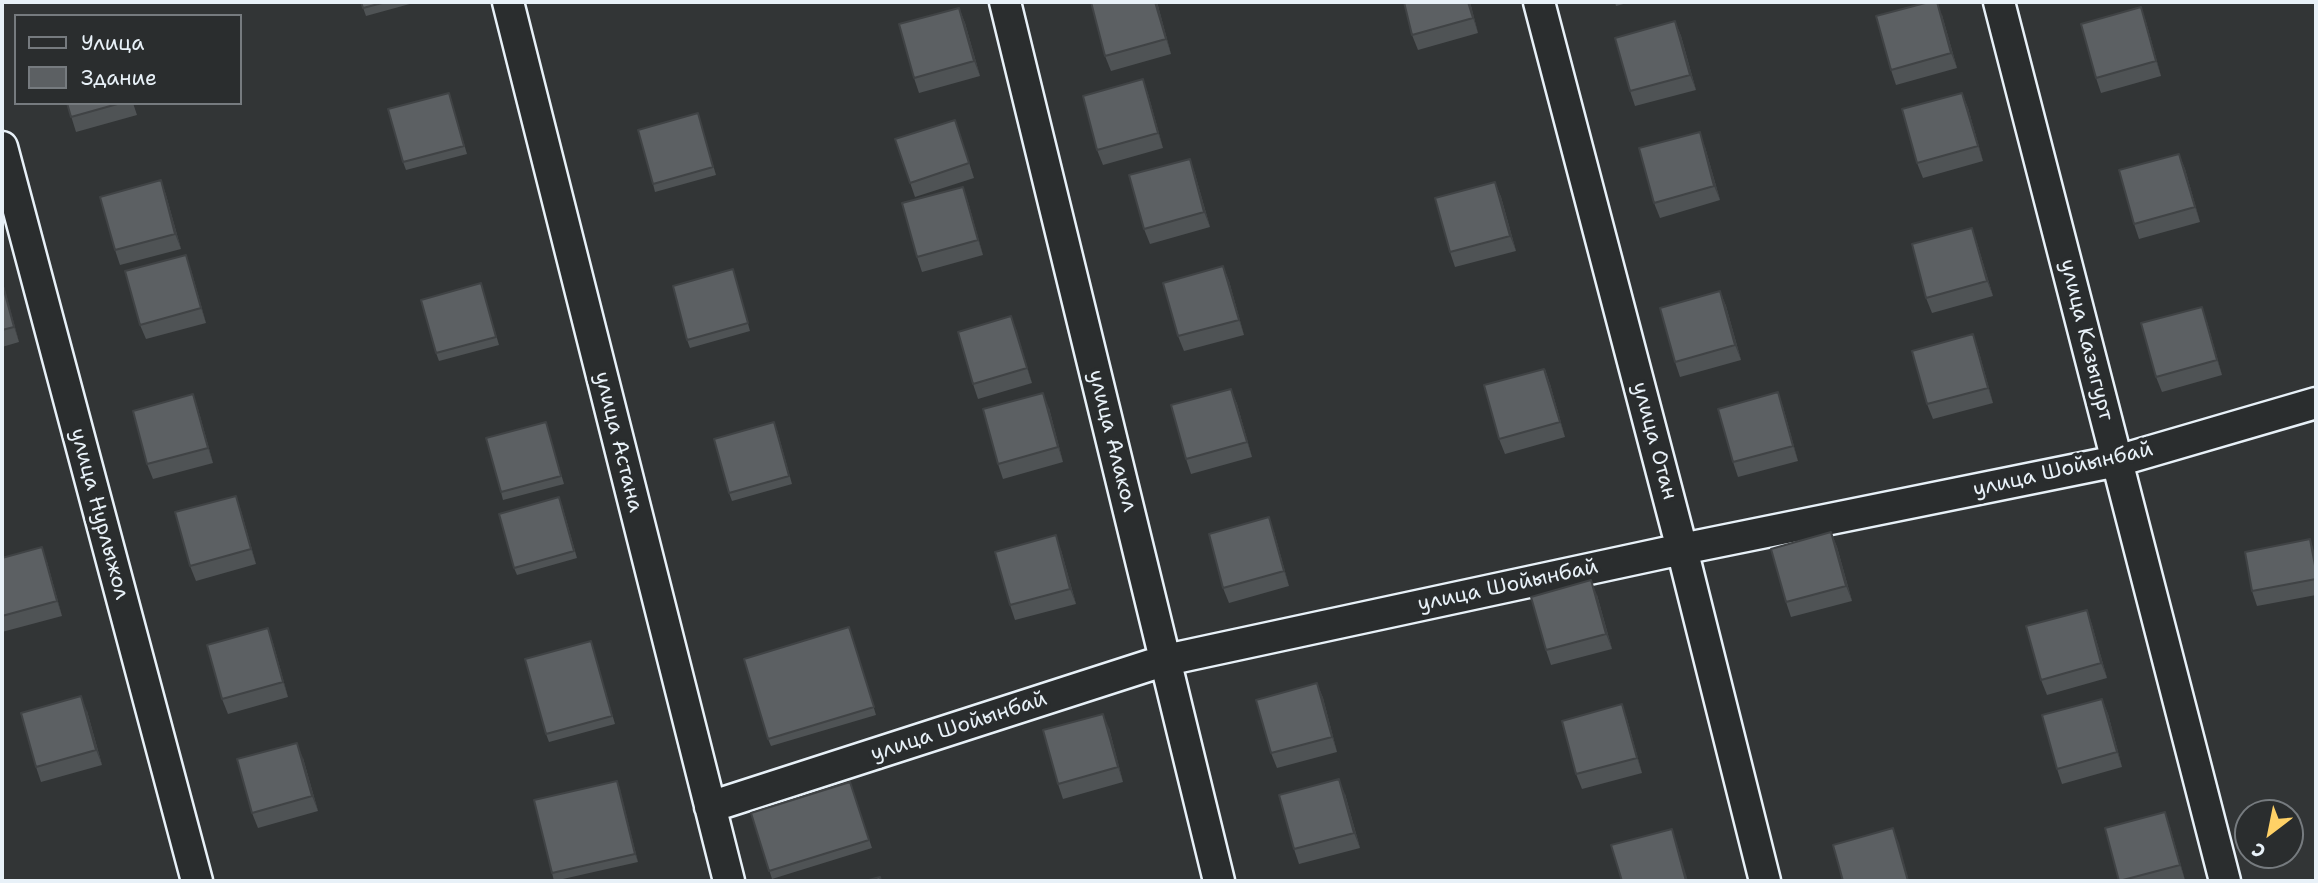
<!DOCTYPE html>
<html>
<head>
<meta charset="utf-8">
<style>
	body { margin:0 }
	#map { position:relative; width:2318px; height:883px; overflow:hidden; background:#323536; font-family:"Shantell Sans",sans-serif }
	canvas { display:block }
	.frame { position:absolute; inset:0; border:4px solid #e8f1f8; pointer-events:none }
	.legend { position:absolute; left:14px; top:14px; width:228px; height:91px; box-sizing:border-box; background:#2a2d2e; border:2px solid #767b7f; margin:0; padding:9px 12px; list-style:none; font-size:21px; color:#e8f1f8 }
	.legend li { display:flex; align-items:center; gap:14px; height:35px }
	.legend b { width:35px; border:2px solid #767b7f }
	.north { position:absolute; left:2234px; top:799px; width:70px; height:70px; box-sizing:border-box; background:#2a2d2e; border:2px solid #767b7f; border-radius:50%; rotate:212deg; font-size:19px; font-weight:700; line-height:28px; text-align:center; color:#e8f1f8 }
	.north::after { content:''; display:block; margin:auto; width:24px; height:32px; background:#ffd166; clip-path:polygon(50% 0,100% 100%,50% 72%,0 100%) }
</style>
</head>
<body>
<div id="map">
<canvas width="2318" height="883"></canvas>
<div class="frame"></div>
<ul class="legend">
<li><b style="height:9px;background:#2a2d2e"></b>Улица</li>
<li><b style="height:19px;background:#5c6063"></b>Здание</li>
</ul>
<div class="north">С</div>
</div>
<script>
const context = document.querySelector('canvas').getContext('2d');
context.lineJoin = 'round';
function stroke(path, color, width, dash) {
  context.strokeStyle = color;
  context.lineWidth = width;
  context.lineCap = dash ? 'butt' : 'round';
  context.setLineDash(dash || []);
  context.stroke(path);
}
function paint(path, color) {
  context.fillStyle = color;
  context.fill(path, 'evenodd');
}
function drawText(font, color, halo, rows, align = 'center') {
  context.font = font + ' "Shantell Sans",sans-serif';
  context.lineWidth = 7;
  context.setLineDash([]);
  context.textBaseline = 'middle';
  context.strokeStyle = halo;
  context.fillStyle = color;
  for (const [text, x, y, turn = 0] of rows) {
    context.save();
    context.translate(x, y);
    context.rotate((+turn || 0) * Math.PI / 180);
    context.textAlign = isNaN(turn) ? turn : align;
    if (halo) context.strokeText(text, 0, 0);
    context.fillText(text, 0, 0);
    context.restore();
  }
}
const street = new Path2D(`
	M508 2 729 881
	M1005 2 1219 881
	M1539 2 1682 549 1765 881
	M1999 2 2225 881
	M2 147 197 881
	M710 807 1166 660 1682 549 2117 461 2316 403`);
stroke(street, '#e8f1f8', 35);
stroke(street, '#2a2d2e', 30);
paint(new Path2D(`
	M361 2H417L366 16Z
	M1092 2H1157L1171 54 1111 71 1105 56Z
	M1470 2 1478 33 1418 50 1412 35Z
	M1615 2H1631L1616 6Z
	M2141 7 2146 22 2161 76 2101 93 2096 78Z
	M959 8 965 23 980 76 919 93 914 78Z
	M1942 15 1957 68 1896 85 1891 70Z
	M1675 21 1681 36 1696 90 1635 106 1630 91Z
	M1143 79 1148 94 1163 148 1103 165 1097 150Z
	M449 93 467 154 406 170 403 162Z
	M1962 93 1968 108 1983 161 1923 178 1917 163Z
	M67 103H133L137 115 76 132Z
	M698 113 716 175 655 192 653 184Z
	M960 134 974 178 915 197 895 139Z
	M1705 147 1720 200 1660 218 1654 203Z
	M2179 154 2185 169 2200 222 2139 239 2134 224Z
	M1190 159 1195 174 1210 227 1150 244 1144 229Z
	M161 180 166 195 181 249 120 265 115 250Z
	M1495 182 1501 197 1516 251 1455 267 1450 252Z
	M963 187 968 202 983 255 922 272 917 257Z
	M1972 228 1977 243 1993 296 1932 313 1926 298Z
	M1223 266 1229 281 1244 335 1184 351 1178 336Z
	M733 269 750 331 690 348 687 340Z
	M191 270 206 323 146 339 140 325Z
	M2 281 19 342 2 347Z
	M481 283 499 345 439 361 436 353Z
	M1720 291 1726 306 1741 360 1680 377 1675 362Z
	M1011 316 1032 383 978 399 973 384Z
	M2207 322 2222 375 2162 392 2156 377Z
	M1973 334 1978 349 1993 403 1933 419 1927 404Z
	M1545 369 1550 384 1565 437 1505 454 1499 439Z
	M1231 389 1237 404 1252 457 1191 474 1186 459Z
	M1778 392 1783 407 1798 461 1738 477 1733 462Z
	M193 394 198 409 213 463 153 479 147 464Z
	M1049 408 1063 462 1003 479 998 464Z
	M546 422 564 484 503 500 501 492Z
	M777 430 792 484 732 501 729 493Z
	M236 496 241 511 256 564 196 581 190 566Z
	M562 505 577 558 517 575 514 568Z
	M1274 532 1289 586 1229 603 1223 588Z
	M1831 532 1837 547 1852 601 1791 617 1786 602Z
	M1061 550 1076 604 1015 620 1010 605Z
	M2315 554 2316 595 2257 606 2252 591Z
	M2 558 47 562 62 616 2 632Z
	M1597 595 1612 649 1551 665 1546 650Z
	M2087 610 2092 625 2107 678 2047 695 2041 680Z
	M268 628 273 643 288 697 228 714 222 699Z
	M852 635 876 715 771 746 768 739Z
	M591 641 615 724 549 742 546 734Z
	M1317 683 1323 698 1337 752 1277 768 1271 753Z
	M2102 699 2108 714 2122 767 2062 784 2057 769Z
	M1622 704 1627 719 1642 773 1582 789 1576 774Z
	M87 711 102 765 41 782 36 767Z
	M1109 728 1123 782 1063 799 1058 784Z
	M303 758 318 811 258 828 252 813Z
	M617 781 638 862 554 881 552 873Z
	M850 782 872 848 772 879 751 813Z
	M1345 794 1360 848 1299 864 1294 849Z
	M2165 812 2170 827 2185 880 2181 881H2119Z`), '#4f5355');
paint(new Path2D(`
	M1155 2H1157L1171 54 1166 39Z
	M1468 2H1470L1478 33 1473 18Z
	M1937 2 1942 15 1957 68 1951 53Z
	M2141 7 2146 22 2161 76 2156 61Z
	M959 8 965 23 980 76 974 61Z
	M1675 21 1681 36 1696 90 1690 75Z
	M1143 79 1148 94 1163 148 1158 133Z
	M1962 93 1968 108 1983 161 1978 146Z
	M1700 132 1705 147 1720 200 1714 186Z
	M2179 154 2185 169 2200 222 2195 207Z
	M1190 159 1195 174 1210 227 1204 212Z
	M161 180 166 195 181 249 175 234Z
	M1495 182 1501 197 1516 251 1510 236Z
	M963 187 968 202 983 255 978 240Z
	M1972 228 1977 243 1993 296 1987 281Z
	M186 255 191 270 206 323 201 308Z
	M1223 266 1229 281 1244 335 1239 320Z
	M2 281 5 289 19 342 14 327Z
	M1720 291 1726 306 1741 360 1735 345Z
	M2202 307 2207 322 2222 375 2217 360Z
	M1011 316 1017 331 1032 383 1027 368Z
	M1973 334 1978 349 1993 403 1988 388Z
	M1544 369 1550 384 1565 437 1560 422Z
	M1231 389 1237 404 1252 457 1247 442Z
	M1778 392 1783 407 1798 461 1793 446Z
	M1043 393 1049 408 1063 462 1058 447Z
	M193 394 198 409 213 463 208 448Z
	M236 496 241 511 256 564 251 549Z
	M1269 517 1274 532 1289 586 1284 571Z
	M1831 532 1837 547 1852 601 1846 586Z
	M1056 535 1061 550 1076 604 1070 589Z
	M2310 539 2315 554 2316 571Z
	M42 547 47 562 62 616 57 601Z
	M1591 580 1597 595 1612 649 1606 634Z
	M2087 610 2092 625 2107 678 2101 663Z
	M268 628 273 643 288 697 283 682Z
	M1317 683 1323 698 1337 752 1332 737Z
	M81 696 87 711 102 765 96 750Z
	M2102 699 2108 714 2122 767 2117 752Z
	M1622 704 1627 719 1642 773 1637 758Z
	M1103 714 1109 728 1123 782 1118 767Z
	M297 743 303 758 318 811 312 796Z
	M1339 779 1345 794 1360 848 1354 833Z
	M617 781 620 788 638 862 635 854Z
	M2165 812 2170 827 2185 880 2180 865Z
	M1893 828 1899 843 1909 881H1908Z
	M1672 829 1677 844 1688 881H1686Z`), '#404345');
const building = new Path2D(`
	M361 2H386L363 8Z
	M1091 2H1155L1166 39 1105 56Z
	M1404 2H1468L1473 18 1412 35Z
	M1929 2H1937L1951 53 1891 70 1876 16Z
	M2141 7 2156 61 2096 78 2081 24Z
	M959 8 974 61 914 78 899 24Z
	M1675 21 1690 75 1630 91 1615 38Z
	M1143 79 1158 133 1097 150 1083 96Z
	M449 93 464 146 403 162 388 109Z
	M1962 93 1978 146 1917 163 1902 109Z
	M67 103H121L71 117Z
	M698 113 713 167 653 184 638 130Z
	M955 120 969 163 910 183 895 139Z
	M1700 132 1714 186 1654 203 1639 148Z
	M2179 154 2195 207 2134 224 2119 170Z
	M1190 159 1204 212 1144 229 1129 175Z
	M161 180 175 234 115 250 100 197Z
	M1495 182 1510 236 1450 252 1435 198Z
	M963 187 978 240 917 257 902 203Z
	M1972 228 1987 281 1926 298 1912 244Z
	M186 255 201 308 140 325 125 271Z
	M1223 266 1239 320 1178 336 1163 283Z
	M733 269 748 323 687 340 673 286Z
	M2 283 14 327 2 330Z
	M481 283 496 337 436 353 421 300Z
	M1720 291 1735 345 1675 362 1660 308Z
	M2202 307 2217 360 2156 377 2141 323Z
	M1011 316 1027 368 973 384 958 332Z
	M1973 334 1988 388 1927 404 1912 351Z
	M1544 369 1560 422 1499 439 1484 385Z
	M1231 389 1247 442 1186 459 1171 405Z
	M1778 392 1793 446 1733 462 1718 409Z
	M1043 393 1058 447 998 464 983 409Z
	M193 394 208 448 147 464 133 411Z
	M546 422 561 476 501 492 486 438Z
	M774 422 789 476 729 493 714 439Z
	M236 496 251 549 190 566 175 512Z
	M559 497 574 551 514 568 499 514Z
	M1269 517 1284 571 1223 588 1209 534Z
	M1831 532 1846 586 1786 602 1771 549Z
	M1056 535 1070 589 1010 605 995 552Z
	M2310 539 2316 571V579L2252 591 2245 552Z
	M42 547 57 601 2 616V558Z
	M1591 580 1606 634 1546 650 1531 597Z
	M2087 610 2101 663 2041 680 2026 626Z
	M849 627 874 707 768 739 744 659Z
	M268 628 283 682 222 699 207 645Z
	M591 641 612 716 546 734 525 659Z
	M1317 683 1332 737 1271 753 1256 700Z
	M81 696 96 750 36 767 21 713Z
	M2102 699 2117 752 2057 769 2042 715Z
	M1622 704 1637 758 1576 774 1562 721Z
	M1103 714 1118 767 1058 784 1043 730Z
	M297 743 312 796 252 813 237 759Z
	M1339 779 1354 833 1294 849 1279 795Z
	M617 781 635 854 552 873 534 800Z
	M850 782 869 840 769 871 751 813Z
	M2165 812 2180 865 2119 881 2105 828Z
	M1893 828 1908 881H1843L1833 845Z
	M1672 829 1686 881H1622L1611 845Z
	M880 877 881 881H865Z`);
paint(building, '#5c6063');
stroke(building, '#404345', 2);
drawText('21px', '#e8f1f8', '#2a2d2e', [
	["улица Казыгурт",2086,340,76],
	["улица Алакол",1112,441,76],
	["улица Отан",1654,441,75],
	["улица Астана",618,442,76],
	["улица Шойынбай",2063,470,-13],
	["улица Нурлыжол",99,514,75],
	["улица Шойынбай",1508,586,-12],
	["улица Шойынбай",959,727,-18]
]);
</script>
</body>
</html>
